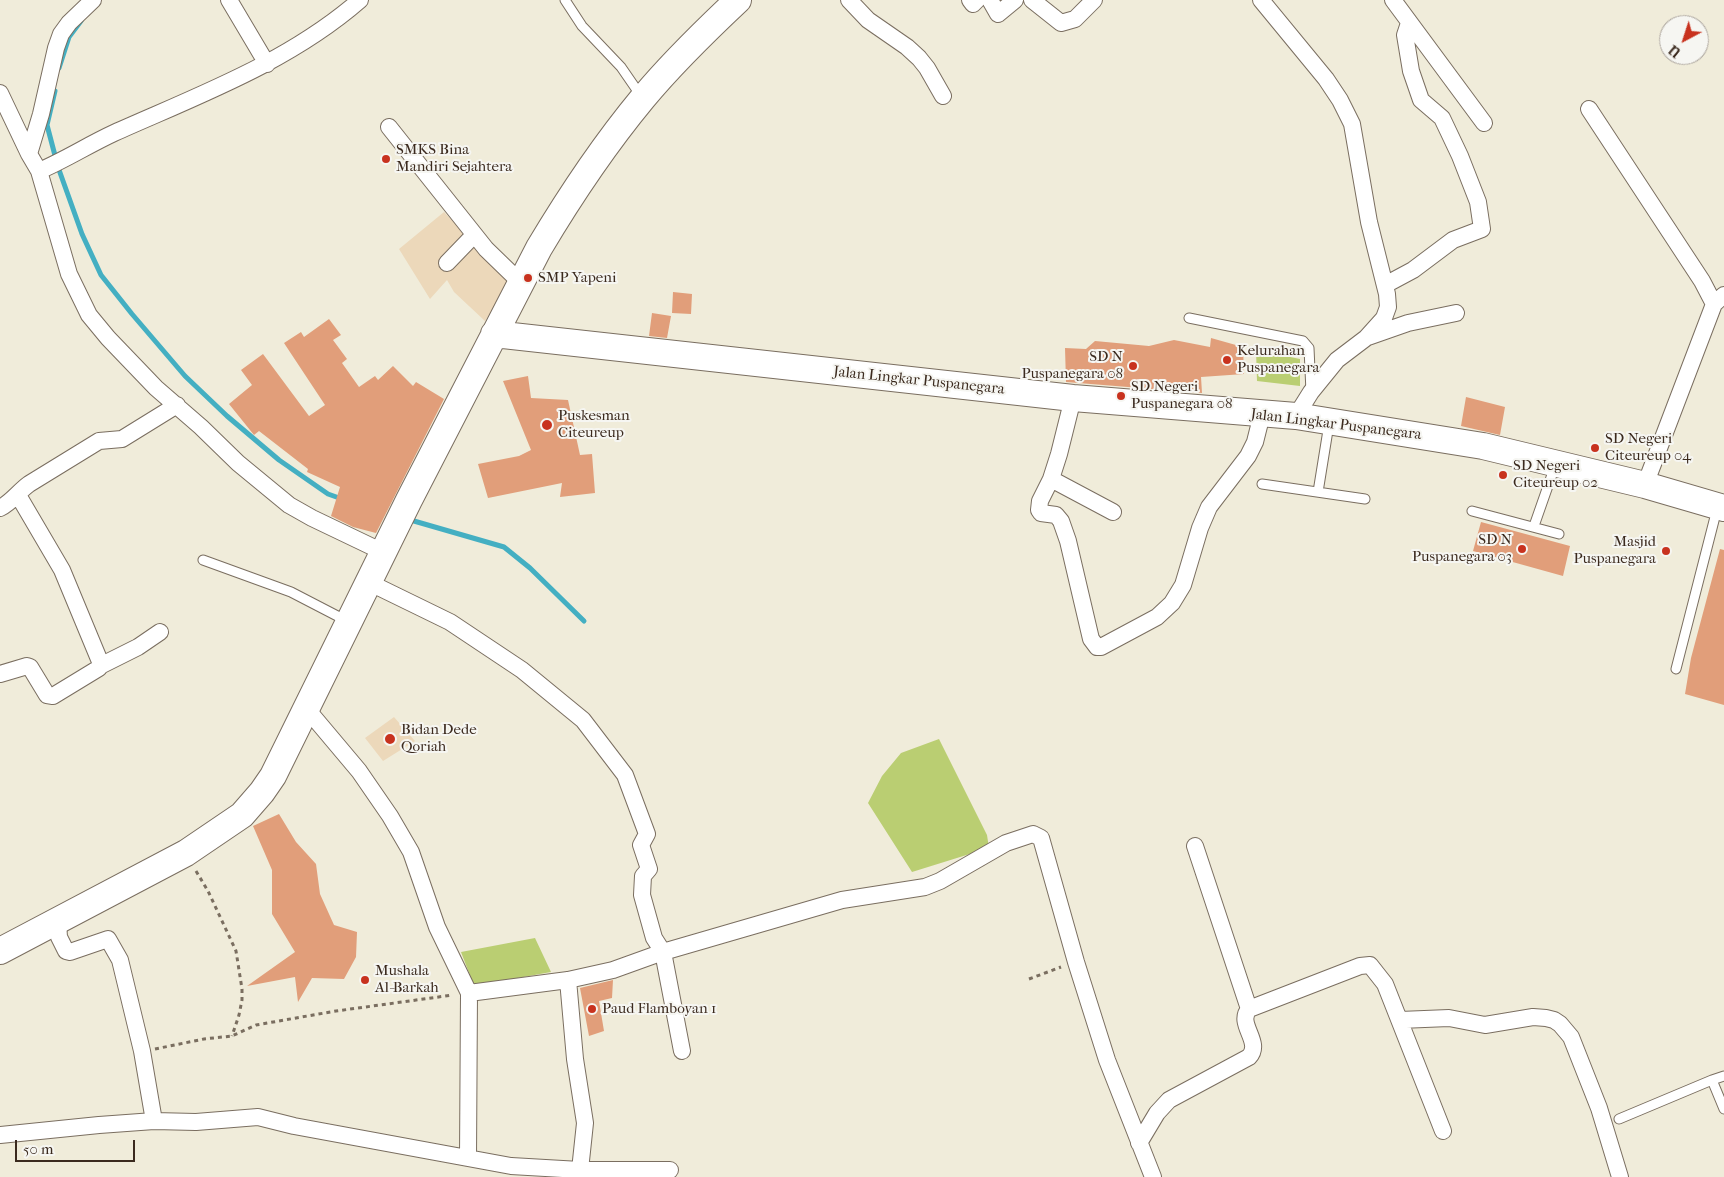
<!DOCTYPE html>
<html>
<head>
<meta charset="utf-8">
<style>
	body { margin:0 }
	#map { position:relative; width:1724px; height:1177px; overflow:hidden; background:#f0ecda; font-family:"IM FELL French Canon",serif }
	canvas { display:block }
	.north { position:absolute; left:1659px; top:15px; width:50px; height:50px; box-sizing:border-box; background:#f6f6f2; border:1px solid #aba49d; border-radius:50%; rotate:220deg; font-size:14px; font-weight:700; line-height:20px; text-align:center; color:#3b2a1e }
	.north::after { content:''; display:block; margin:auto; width:18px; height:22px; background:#c8321e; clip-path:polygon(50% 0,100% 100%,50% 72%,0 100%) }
	.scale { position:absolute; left:15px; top:1140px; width:120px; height:22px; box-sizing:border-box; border:2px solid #3b2a1e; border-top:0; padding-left:6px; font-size:15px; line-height:18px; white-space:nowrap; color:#3b2a1e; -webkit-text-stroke:4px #f6f6f2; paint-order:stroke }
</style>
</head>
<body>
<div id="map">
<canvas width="1724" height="1177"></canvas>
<div class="north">U</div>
<div class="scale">50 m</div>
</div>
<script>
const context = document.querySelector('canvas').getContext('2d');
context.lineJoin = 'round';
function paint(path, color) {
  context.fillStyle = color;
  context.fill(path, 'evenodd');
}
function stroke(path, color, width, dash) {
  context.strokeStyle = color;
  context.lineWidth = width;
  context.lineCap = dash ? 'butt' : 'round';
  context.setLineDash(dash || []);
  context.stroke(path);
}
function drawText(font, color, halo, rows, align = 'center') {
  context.font = font + ' "IM FELL French Canon",serif';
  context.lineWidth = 4;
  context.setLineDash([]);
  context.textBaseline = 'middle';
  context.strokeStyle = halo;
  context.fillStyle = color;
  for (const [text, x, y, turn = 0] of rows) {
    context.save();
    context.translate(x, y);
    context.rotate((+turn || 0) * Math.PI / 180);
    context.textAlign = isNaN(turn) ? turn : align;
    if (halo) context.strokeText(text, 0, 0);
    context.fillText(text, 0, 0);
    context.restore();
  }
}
paint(new Path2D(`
	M444 212 505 276 509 286 485 321 454 292 447 280 430 299 399 249Z
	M394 717 415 741 383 761 365 738Z`), '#ecd8ba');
paint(new Path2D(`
	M1256 350 1300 359V386L1257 381Z
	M939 739 987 835 989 848 912 872 868 803 882 776 901 753Z
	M535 938 551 972 474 986 461 952Z`), '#bace72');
stroke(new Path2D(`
	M59 68 69 37 81 21
	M55 91 47 125 58 167 82 234 101 275 132 314 185 376 227 416 279 460 328 494 342 499
	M407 519 504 547 530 568 584 621`), '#44afc2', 5);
paint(new Path2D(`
	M673 292 692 294 691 314 672 313Z
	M652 313 671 316 667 338 649 336Z
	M329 319 341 335 333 340 347 359 342 363 359 387 375 376 378 380 393 366 413 386 416 382 444 399 376 533 353 527 331 516 340 487 307 472 308 469 259 431 254 435 229 404 252 385 241 370 263 354 309 416 325 405 284 343 301 332 304 337Z
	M1211 338 1243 347 1244 374 1201 377 1202 393 1066 382 1065 348 1086 349 1095 341 1149 346 1174 340 1210 347Z
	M528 376 531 398 568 400 580 455 592 454 595 493 560 497 562 483 488 498 478 464 519 456 531 450 503 381Z
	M1466 397 1505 407 1500 435 1461 426Z
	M1481 522 1570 546 1563 576 1473 551Z
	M1720 549 1724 550V705L1685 694 1691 658Z
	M279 814 296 842 316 864 320 894 334 925 357 932 356 957 344 979 312 978 298 1002 295 977 247 986 295 952 272 914V870L253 826Z
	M613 980 612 998 599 1001 604 1031 589 1036 580 988Z`), '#e19e7a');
const service = new Path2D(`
	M565 0 582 26 621 67 641 96
	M1189 318 1303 341 1309 348 1311 392
	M1262 484 1365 499
	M1318 492 1329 424
	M1472 511 1559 534
	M1534 526 1555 466
	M203 560 291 592 347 621
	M1676 669 1717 509
	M1724 1076 1712 1080 1724 1109
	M1619 1119 1712 1080`);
const minor = new Path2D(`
	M93 0 69 23 61 34 56 48 41 114 29 154 39 171 69 274 89 315 108 338 156 388 201 427 238 463 289 505 312 518 383 552
	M229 0 267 64
	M849 0 868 20 907 47 919 58 927 68 943 96
	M970 0 973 4 977 0
	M990 0 998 14 1015 0
	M1032 0 1061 23 1075 19 1094 0
	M1261 0 1326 79 1340 100 1352 124 1369 222 1387 294 1388 307 1384 318 1366 338 1337 360 1311 392 1296 416
	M1393 0 1484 123
	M0 93 29 154
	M1589 109 1702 281 1714 304
	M389 127 486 249 520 282
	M39 171C65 160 88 145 114 133 199 95 289 62 360 0
	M447 263 474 235
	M1385 285 1413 270 1453 240 1482 229 1478 202 1460 156 1442 118 1421 100 1411 71 1405 35 1409 23
	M1368 337 1408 323 1456 313
	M1073 398 1059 454 1051 479 1113 512
	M1051 479 1040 501 1039 510 1041 513 1056 515 1061 521 1068 541 1091 639 1097 647H1101L1157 617 1172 603 1183 585 1200 528 1209 507 1248 456 1255 442 1262 414
	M1645 485 1714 304 1724 295
	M0 508C12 502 18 492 29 484L99 441 122 439 177 405
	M368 582 450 622 522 670 583 720 625 775 647 834 641 845 649 869 643 876 642 895 654 938 663 952 682 1051
	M100 666 138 647 160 632
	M0 674 27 666 30 667 47 695 53 696 99 668 101 664 62 570 18 495
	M306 708 359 771 390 816 411 852 437 927 469 993 468 1158
	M1195 846 1249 1009
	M58 922 59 937 66 951 70 952 108 939 120 960 142 1051 154 1121
	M568 980 575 1059 585 1123 580 1170
	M469 993 568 980 613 970 663 952 842 900 925 887 940 881 1006 843 1033 834 1041 838 1076 962 1107 1060 1153 1177
	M1400 1020 1449 1018 1485 1025 1533 1017 1546 1018 1554 1020 1560 1024 1571 1037 1599 1108 1620 1177
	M0 1135 99 1125 154 1121 196 1122 258 1117 294 1126 511 1166 580 1170H670
	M1139 1143 1157 1113 1169 1100 1249 1057C1263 1042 1236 1024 1249 1009L1360 966 1370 965 1385 984 1443 1131`);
const primary = new Path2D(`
	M494 334 1073 398 1296 416 1483 446 1645 485 1724 508
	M0 951 186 853 242 815 262 792 273 776 409 500 539 248C570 196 604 145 643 98 672 63 705 31 738 0`);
stroke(service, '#7a6e60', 11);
stroke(minor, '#7a6e60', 18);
stroke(primary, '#7a6e60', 28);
stroke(new Path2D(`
	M196 871 208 891 236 951 242 989V1000L239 1015 232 1036
	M1029 979 1061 967
	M155 1049 204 1039 232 1036 256 1025 336 1011 453 995`), '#7a6e60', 3, [4, 4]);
stroke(service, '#fff', 9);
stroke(minor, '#fff', 16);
stroke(primary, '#fff', 26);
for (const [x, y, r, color] of [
	[386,159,5,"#c8321e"],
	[528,278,5,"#c8321e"],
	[1227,360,5,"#c8321e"],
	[1133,366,5,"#c8321e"],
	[1121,396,5,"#c8321e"],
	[547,425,6,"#c8321e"],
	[1595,448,5,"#c8321e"],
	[1503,475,5,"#c8321e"],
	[1522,549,5,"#c8321e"],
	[1666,551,5,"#c8321e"],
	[390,739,6,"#c8321e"],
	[365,980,5,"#c8321e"],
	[592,1009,5,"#c8321e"]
]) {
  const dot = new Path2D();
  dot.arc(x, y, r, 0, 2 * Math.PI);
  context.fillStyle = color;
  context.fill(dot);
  stroke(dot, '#f6f6f2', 2);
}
drawText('15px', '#3b2a1e', '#f6f6f2', [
	["SMKS Bina",396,150],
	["Mandiri Sejahtera",396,167],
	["SMP Yapeni",538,278],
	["Kelurahan",1237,351],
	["Puspanegara",1237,368],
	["SD N",1123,357,"right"],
	["Puspanegara 08",1123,374,"right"],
	["SD Negeri",1131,387],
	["Puspanegara 08",1131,404],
	["Puskesman",558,416],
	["Citeureup",558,433],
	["SD Negeri",1605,439],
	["Citeureup 04",1605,456],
	["SD Negeri",1513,466],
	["Citeureup 02",1513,483],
	["SD N",1512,540,"right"],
	["Puspanegara 03",1512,557,"right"],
	["Masjid",1656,542,"right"],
	["Puspanegara",1656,559,"right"],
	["Bidan Dede",401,730],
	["Qoriah",401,747],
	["Mushala",375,971],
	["Al-Barkah",375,988],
	["Paud Flamboyan 1",602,1009]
], 'left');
drawText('15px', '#3b2a1e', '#f6f6f2', [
	["Jalan Lingkar Puspanegara",919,381,6],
	["Jalan Lingkar Puspanegara",1336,425,7]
]);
</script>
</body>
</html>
